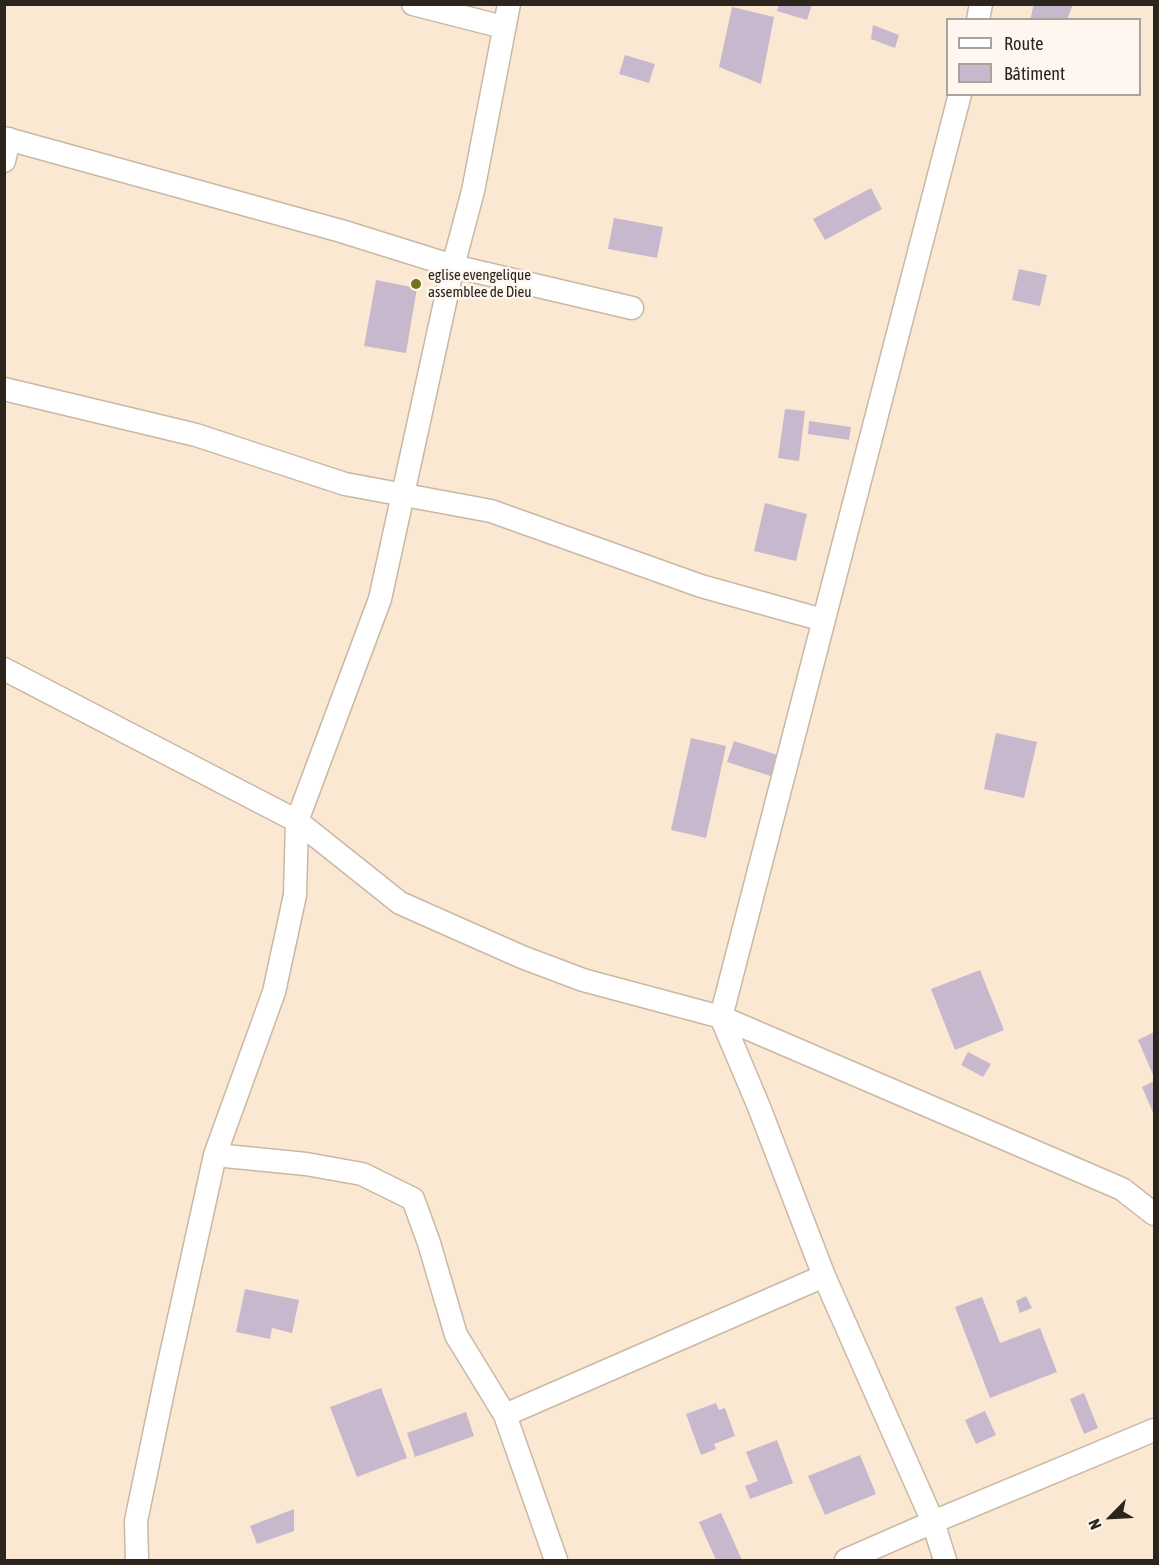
<!DOCTYPE html>
<html>
<head>
<meta charset="utf-8">
<style>
	body { margin:0 }
	#map { position:relative; width:1159px; height:1565px; overflow:hidden; background:#fbe8d3; font-family:"Asap Condensed",sans-serif }
	canvas { display:block }
	.frame { position:absolute; inset:0; border:6px solid #2c251d; pointer-events:none }
	.legend { position:absolute; left:946px; top:18px; width:195px; height:78px; box-sizing:border-box; background:#fff7ef; border:2px solid #aba39b; margin:0; padding:8px 10px; list-style:none; font-size:18px; color:#2c251d }
	.legend li { display:flex; align-items:center; gap:12px; height:30px }
	.legend b { width:30px; border:2px solid #aba39b }
	.north { position:absolute; left:1081px; top:1487px; width:60px; height:60px; -webkit-text-stroke:4px #fff7ef; paint-order:stroke; rotate:246deg; font-size:16px; font-weight:700; line-height:24px; text-align:center; color:#2c251d }
	.north::after { content:''; display:block; margin:auto; width:21px; height:27px; background:#2c251d; clip-path:polygon(50% 0,100% 100%,50% 72%,0 100%) }
</style>
</head>
<body>
<div id="map">
<canvas width="1159" height="1565"></canvas>
<div class="frame"></div>
<ul class="legend">
<li><b style="height:8px;background:#fff"></b>Route</li>
<li><b style="height:16px;background:#c8b8cd"></b>Bâtiment</li>
</ul>
<div class="north">N</div>
</div>
<script>
const context = document.querySelector('canvas').getContext('2d');
context.lineJoin = 'round';
function paint(path, color) {
  context.fillStyle = color;
  context.fill(path, 'evenodd');
}
function stroke(path, color, width, dash) {
  context.strokeStyle = color;
  context.lineWidth = width;
  context.lineCap = dash ? 'butt' : 'round';
  context.setLineDash(dash || []);
  context.stroke(path);
}
function drawText(font, color, halo, rows, align = 'center') {
  context.font = font + ' "Asap Condensed",sans-serif';
  context.lineWidth = 5;
  context.setLineDash([]);
  context.textBaseline = 'middle';
  context.strokeStyle = halo;
  context.fillStyle = color;
  for (const [text, x, y, turn = 0] of rows) {
    context.save();
    context.translate(x, y);
    context.rotate((+turn || 0) * Math.PI / 180);
    context.textAlign = isNaN(turn) ? turn : align;
    if (halo) context.strokeText(text, 0, 0);
    context.fillText(text, 0, 0);
    context.restore();
  }
}
paint(new Path2D(`
	M779 4H812L807 20 777 11Z
	M1034 4H1073L1067 20H1030Z
	M732 7 774 17 761 84 719 67Z
	M873 25 899 35 895 48 871 39Z
	M625 55 655 64 649 83 619 74Z
	M871 188 882 209 825 240 813 219Z
	M614 218 663 227 657 258 608 249Z
	M1019 269 1047 275 1040 306 1012 300Z
	M376 280 417 288 406 353 364 346Z
	M785 409 805 411 799 461 778 458Z
	M809 421 851 427 849 440 808 434Z
	M765 503 807 514 796 561 754 551Z
	M996 733 1037 742 1024 798 984 789Z
	M691 738 726 746 706 838 671 830Z
	M734 741 784 757 777 778 727 762Z
	M980 970 1004 1030 955 1050 931 989Z
	M1154 1032V1077L1138 1040Z
	M968 1052 991 1064 983 1077 961 1065Z
	M1154 1081V1115L1142 1087Z
	M245 1289 299 1300 292 1333 272 1328 270 1339 236 1332Z
	M1026 1296 1032 1308 1020 1313 1016 1301Z
	M982 1297 1000 1343 1040 1328 1057 1372 990 1398 955 1307Z
	M381 1388 407 1458 357 1477 330 1407Z
	M1084 1393 1098 1428 1084 1434 1070 1399Z
	M716 1403 719 1410 725 1408 735 1436 714 1444 716 1449 701 1455 686 1414Z
	M985 1411 996 1435 976 1444 965 1420Z
	M466 1412 474 1436 415 1457 407 1433Z
	M777 1440 793 1483 750 1499 745 1486 758 1481 746 1452Z
	M860 1455 876 1494 825 1515 808 1476Z
	M294 1509V1531L257 1544 250 1526Z
	M721 1513 742 1560H716L699 1522Z`), '#c8b8cd');
const street = new Path2D(`
	M413 4 503 27
	M509 4 473 191 453 266 380 599 297 821 400 903 522 957 583 980 721 1017 1122 1189 1154 1214
	M978 20 981 4
	M4 138 341 231 453 266 632 308
	M4 161 9 139
	M4 389 196 435 345 484 491 511 701 586 823 620
	M4 669 297 821 295 895 274 992 215 1155 166 1377 136 1521 137 1560
	M215 1155 306 1164 362 1174 413 1199 429 1243 456 1335 505 1415 556 1560
	M505 1415 824 1276
	M846 1560 933 1522 1154 1430
	M945 1560 933 1522 824 1276 759 1107 721 1017 960 94`);
stroke(street, '#cab8a4', 25);
stroke(street, '#fff', 22);
for (const [x, y, r, color] of [
	[416,284,6,"#737216"]
]) {
  const dot = new Path2D();
  dot.arc(x, y, r, 0, 2 * Math.PI);
  context.fillStyle = color;
  context.fill(dot);
  stroke(dot, '#fff7ef', 2);
}
drawText('15px', '#2c251d', '#fff7ef', [
	["eglise evengelique",428,275],
	["assemblee de Dieu",428,292]
], 'left');
</script>
</body>
</html>
